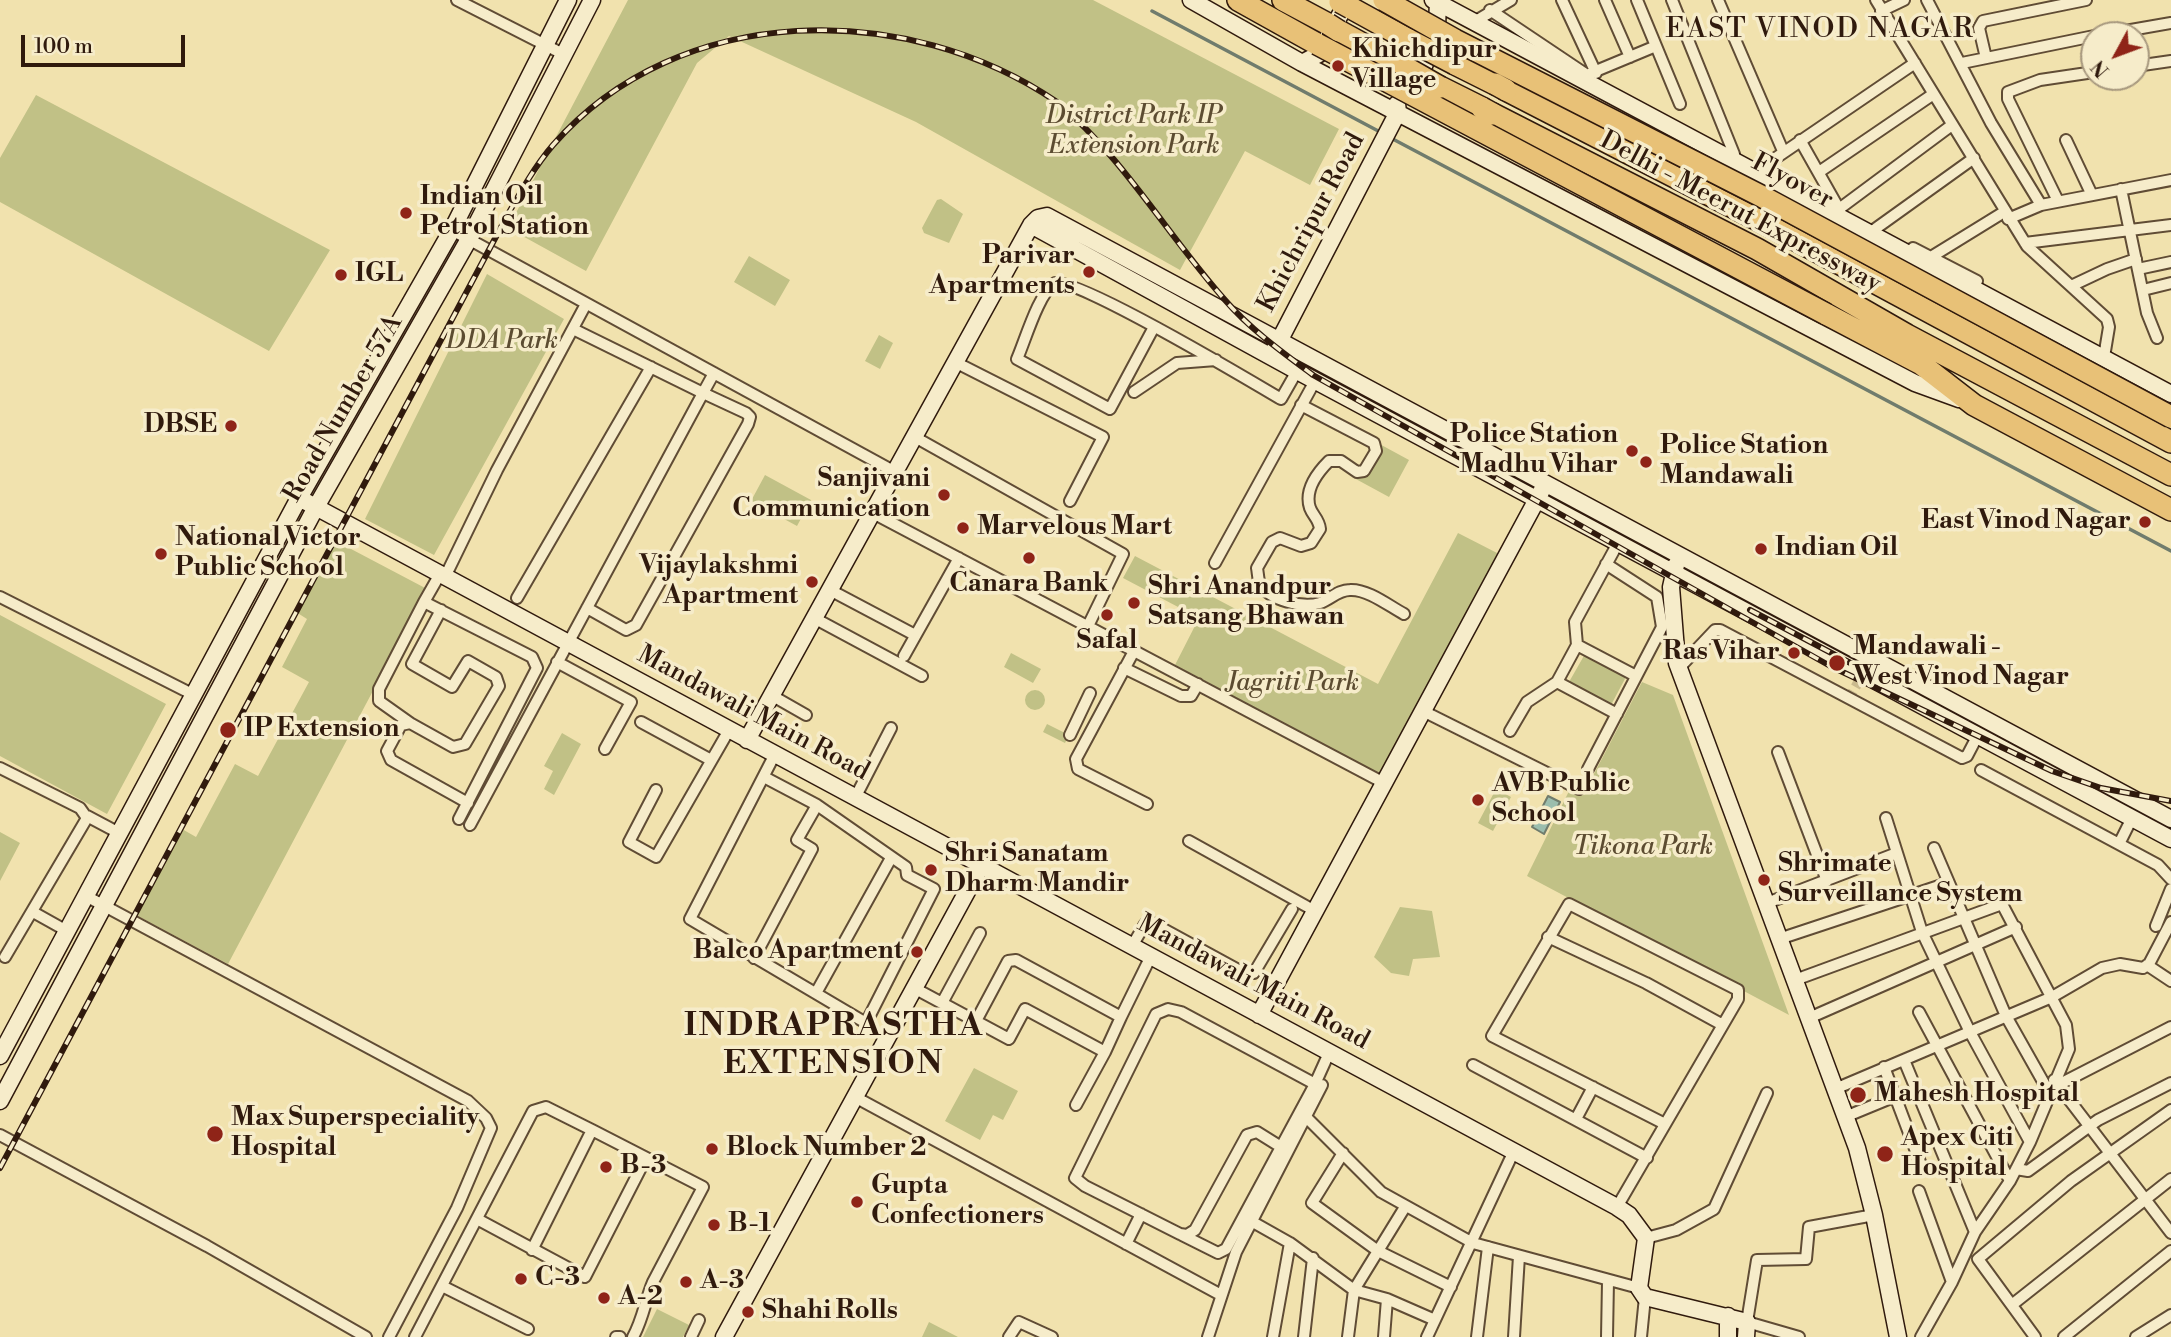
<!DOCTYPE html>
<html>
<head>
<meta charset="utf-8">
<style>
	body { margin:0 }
	#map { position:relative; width:2171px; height:1337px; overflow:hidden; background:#f1e2ae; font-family:"Libre Bodoni",serif }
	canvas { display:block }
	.north { position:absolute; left:2080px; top:21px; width:70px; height:70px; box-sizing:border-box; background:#f6ecca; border:2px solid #a7987e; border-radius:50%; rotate:229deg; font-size:19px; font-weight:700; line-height:28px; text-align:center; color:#301a0d }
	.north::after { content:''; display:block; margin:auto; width:24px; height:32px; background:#8f2418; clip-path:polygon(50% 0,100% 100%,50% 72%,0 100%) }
	.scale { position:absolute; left:21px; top:35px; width:164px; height:32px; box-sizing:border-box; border:4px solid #301a0d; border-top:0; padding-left:9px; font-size:21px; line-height:24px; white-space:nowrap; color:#301a0d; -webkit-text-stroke:5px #f6ecca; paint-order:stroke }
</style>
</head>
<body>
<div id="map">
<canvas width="2171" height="1337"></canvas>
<div class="north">N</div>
<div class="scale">100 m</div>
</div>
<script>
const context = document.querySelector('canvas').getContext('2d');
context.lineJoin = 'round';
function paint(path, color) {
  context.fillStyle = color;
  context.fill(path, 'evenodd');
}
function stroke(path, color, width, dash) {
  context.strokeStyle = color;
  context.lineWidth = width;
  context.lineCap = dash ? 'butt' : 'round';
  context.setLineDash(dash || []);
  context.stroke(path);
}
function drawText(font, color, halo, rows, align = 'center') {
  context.font = font + ' "Libre Bodoni",serif';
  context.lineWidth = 7;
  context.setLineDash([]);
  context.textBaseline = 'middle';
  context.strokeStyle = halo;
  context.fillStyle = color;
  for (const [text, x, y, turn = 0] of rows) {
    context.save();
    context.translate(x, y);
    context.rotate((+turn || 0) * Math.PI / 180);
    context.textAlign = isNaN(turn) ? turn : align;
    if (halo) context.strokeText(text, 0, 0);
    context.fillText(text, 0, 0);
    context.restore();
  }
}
paint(new Path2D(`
	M628 0H1093L1339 129 1310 185 1245 151 1180 270 916 122 729 36 697 63 586 271 508 228Z
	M36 95 330 250 269 351 0 202V158Z
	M941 199 963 214 949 243 924 233 922 228 937 200Z
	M749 256 790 280 775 306 734 282Z
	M487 274 564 319 434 555 365 519Z
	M879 335 893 343 880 369 865 361Z
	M1374 441 1409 460 1389 497 1354 478Z
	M765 475 811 500 797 526 751 501Z
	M1458 533 1499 554 1382 775 1175 665 1199 618 1123 578 1135 556 1378 684Z
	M334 540 427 589 228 964 136 915 182 829 196 837 235 764 258 776 309 682 282 667 307 619 296 612Z
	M0 615 166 704 107 814 0 756Z
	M1011 653 1041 669 1033 683 1004 667Z
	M1585 654 1626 677 1611 705 1569 682Z
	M1642 682 1673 695 1789 1015 1527 876 1571 787 1584 793Z
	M1025 700a10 10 0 1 1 20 0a10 10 0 1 1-20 0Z
	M1047 724 1069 735 1065 743 1043 732Z
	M562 733 581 744 554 795 544 789 553 771 544 766Z
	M1496 789 1511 797 1493 831 1478 823Z
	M0 832 20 843 0 881Z
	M1400 907 1432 911 1440 957 1413 959 1409 976 1391 973 1374 957Z
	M974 1068 1018 1091 1003 1120 993 1115 980 1140 945 1121Z
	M657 1309 689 1325 683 1337H643Z
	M929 1322 958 1337H922Z`), '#c1c186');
const water = new Path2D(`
	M1548 796 1560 802 1544 834 1532 827Z`);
paint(water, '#9bbdad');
stroke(water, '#707c6d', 2);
stroke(new Path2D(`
	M1152 11 1382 133
	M1389 137 2171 551`), '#707c6d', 3.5);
stroke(new Path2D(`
	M1848 700 1863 674`), '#caba8e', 10, [10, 5]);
const street = new Path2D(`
	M457 0 563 54
	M1562 0 1596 73
	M1605 0 1630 57
	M1637 0 1680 104
	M1672 0 1734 154
	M1718 0 1783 151
	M1876 0 2027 246 2107 319 2109 327 2105 351
	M1927 0 1991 123 2041 205
	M1490 10 1587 75
	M1881 11 1904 0
	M1474 22 1511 0
	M2102 35 2171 23
	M1986 58 1979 28 1983 21 2086 0
	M1962 63 2094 36
	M2136 66 2171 61
	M1591 73 1656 46
	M1800 140 1839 209 1952 125
	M2066 140 2091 193
	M1761 168 1915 63
	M1819 172 1932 95
	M2121 189 2147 313 2157 338
	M2058 201 2008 99V92L2040 80 2094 72
	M2008 219 2041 205 2171 180
	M1875 229 1974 158
	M452 230 895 472
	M2025 243 2171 225
	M1913 248 1977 281
	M1931 257 2004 212
	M2138 269 2171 262
	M2071 286 2107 269 2136 259
	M2143 290 2171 283
	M1154 327 1110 409 1017 359C1025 341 1039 292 1055 283 1071 274 1254 383 1281 399L1297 371
	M573 329 703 393 714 373
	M955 362 1103 437 1070 501
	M1134 392 1177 363 1216 360
	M1301 405 1374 443 1376 451 1364 471 1357 472 1341 461H1329C1317 473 1304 490 1310 508 1313 516 1319 519 1320 529L1311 543 1301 546 1280 538 1272 542 1257 568C1258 573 1258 580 1260 584 1270 601 1303 608 1320 603 1331 599 1338 590 1350 590 1368 589 1389 606 1404 614
	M913 436 1123 554 1088 626
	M873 513 1384 783
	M1215 563 1315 381
	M440 574 424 602 532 657 537 668 459 819
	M445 577 497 470 586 304
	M830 590 915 635
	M0 597 194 695
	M517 598 651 367
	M441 610 412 664 452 687 468 661 496 677 499 686 465 744 453 747 410 723 401 725 387 751 391 760 468 803
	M814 618 922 676
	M1577 645 1636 676
	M1134 651 1076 759 1078 769 1147 804
	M904 656 959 558
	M557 662 631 702 605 749
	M1124 668 1181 696H1191L1198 684
	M1679 668 1715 630H1720L1962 758 1967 756 1978 735
	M1557 682 1617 714
	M771 695 806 715
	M1423 711 1579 789
	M641 722 711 760
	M410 723 379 701V689L424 602
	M1510 731 1527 702 1557 682 1577 645 1575 622 1618 543
	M1070 735 1090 693
	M1778 752 1827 881
	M0 768 80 808 87 818 5 957
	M1588 769 1662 627 1657 597 1606 564
	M1981 770 2158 865 2171 879
	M764 777 817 805 906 867 907 875 934 889 866 1023 690 919 775 754
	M656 790 629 842 656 857 729 730
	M856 796 891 728
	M87 816 119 833
	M1886 818 1922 932 1970 1032 2030 1142
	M470 825 703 393 746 413 750 417 748 424 636 625 626 630 587 608
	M1189 841 1315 911
	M2119 844 2132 818
	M1934 848 2006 1016 2050 1094
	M86 896 468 1101 486 1118 491 1128 457 1208 389 1337
	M1767 903 1897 853
	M33 912 67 931
	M2156 926 2171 889
	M1548 937 1646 983 1721 1024
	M1779 939 1948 883
	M1132 946 1145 924 1152 923 1240 971 1254 973 1292 909
	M754 958 812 849 797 840 817 805
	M2147 965 2171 981
	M1795 980 2002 904 2066 1025 2069 1049 2030 1142 2010 1181 1975 1232 1952 1282 1921 1337
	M914 988 1009 1039 1025 1009 1105 1052 1121 1017
	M816 993 891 858
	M942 1003 980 933
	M1919 1012 2010 1181
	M1809 1018 2016 927
	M976 1021 1008 961 1016 960 1121 1017 1151 956
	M1904 1060 1975 1232
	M1473 1065 1647 1158
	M1884 1067 1920 1162
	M2054 1080 2171 1233
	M1315 1084 1281 1147 1257 1132 1247 1135 1195 1230 1187 1235 1180 1234 1085 1186 1075 1178 1156 1014 1168 1009 1181 1012 1315 1084 1329 1053
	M2058 1085 2171 1027
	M1835 1089 2052 997 2102 968 2120 964 2143 968 2149 964 2171 922
	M855 1097 1221 1295
	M1076 1105 1105 1052
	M1306 1117 1381 1192 1473 1243 1639 1288
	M1845 1117 1896 1096
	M1576 1119 1593 1087
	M0 1135 207 1246 366 1337
	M1343 1153 1312 1203 1378 1251 1451 1287
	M2016 1169 2028 1171 2098 1120 2171 1083
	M1919 1191 1952 1282
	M1617 1207 1738 999V990L1569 904 1492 1036 1665 1124
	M477 1219 585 1277 646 1158
	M1251 1221 1290 1243 1354 1290 1387 1299 1435 1320
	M1182 1235 1218 1253 1226 1249 1281 1147
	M1646 1238 1676 1230 1714 1209 1767 1093
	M1126 1244 1141 1214
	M532 1250 592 1130 703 1187 653 1282C645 1301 643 1319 633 1337
	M442 1286 528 1329
	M2013 1304 2171 1179
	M415 1337 533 1111 546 1107 592 1130
	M616 1337H620
	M691 1337 699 1320
	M1009 1337 1019 1322 1052 1337
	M1208 1337 1236 1252 1322 1085
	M1273 1337 1290 1243
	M1304 1337 1313 1258
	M1348 1337 1354 1290 1405 1207
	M1384 1337 1387 1299
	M1427 1337 1513 1153
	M1477 1337 1488 1247
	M1514 1337 1519 1256
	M1607 1337 1608 1281
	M1641 1337 1645 1297
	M1799 1337 1747 1322 1757 1260 1806 1259 1809 1227 1874 1215
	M2035 1337 1978 1259 2071 1181 2171 1110
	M2064 1337 2171 1251
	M2136 1337 2171 1315`);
const secondary = new Path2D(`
	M1191 0 1302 63 1915 383 1959 399
	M1433 0 2171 394
	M1302 63 1319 54 1348 0
	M1418 84 1437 28 1438 0
	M1031 225 1297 371 2171 839
	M1275 349 1398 112 1397 104
	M299 498 1617 1207 1629 1215 1646 1238 1639 1288 1645 1297 1747 1322 1746 1337
	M1676 565 1671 587 1677 663 1857 1148 1874 1215 1898 1337
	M747 740 1031 225 1038 218 1047 216 2171 819
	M1259 1015 1542 490
	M0 1056 299 498 452 230 568 0
	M0 1101 316 507 469 239 592 0
	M1728 1316V1337
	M724 1337 982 864`);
const highway = new Path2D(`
	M1238 0 1317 44
	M1283 0 1328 24
	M1351 8 1409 40
	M1339 31 1405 67
	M1455 64 1495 84
	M1440 87 1482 108
	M1506 90 1768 225 2171 442
	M1493 114 1757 249 1907 335 2171 475
	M1826 314 1921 364 1974 405 2171 510`);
stroke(street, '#604c35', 14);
stroke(secondary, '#301a0d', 19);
stroke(highway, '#301a0d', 24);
stroke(street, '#f6ecca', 10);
stroke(secondary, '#f6ecca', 16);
stroke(highway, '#e8c177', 21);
const rail = new Path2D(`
	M1750 610 1877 677
	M0 1168 507 216C521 191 535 166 553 145 680 0 908 0 1057 102 1123 157 1168 236 1225 300 1250 329 1282 352 1313 375L1832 667 2052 771 2101 788 2171 801`);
stroke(rail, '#301a0d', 6);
stroke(rail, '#f6ecca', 3.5, [10]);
const highwayBridge = new Path2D(`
	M1384 0 1455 40 1763 197 2171 417
	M1340 2 1351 8
	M1328 24 1339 31
	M1409 40 1455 64
	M1317 44 1826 314
	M1405 67 1440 87
	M1495 84 1506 90
	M1482 108 1493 114`);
stroke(highwayBridge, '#301a0d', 24, []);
stroke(highwayBridge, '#e8c177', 21);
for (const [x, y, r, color] of [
	[1338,66,7,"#8f2418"],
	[406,213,7,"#8f2418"],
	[1089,272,7,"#8f2418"],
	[341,275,7,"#8f2418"],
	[231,426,7,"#8f2418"],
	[1632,451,7,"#8f2418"],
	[1646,462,7,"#8f2418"],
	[944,495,7,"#8f2418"],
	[2145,522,7,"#8f2418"],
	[963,528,7,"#8f2418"],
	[1761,549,7,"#8f2418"],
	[161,554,7,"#8f2418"],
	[1029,558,7,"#8f2418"],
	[812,582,7,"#8f2418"],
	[1134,603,7,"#8f2418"],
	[1107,615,7,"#8f2418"],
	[1794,653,7,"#8f2418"],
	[1837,663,9,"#8f2418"],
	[228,730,9,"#8f2418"],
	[1478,800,7,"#8f2418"],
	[931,870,7,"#8f2418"],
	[1764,880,7,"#8f2418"],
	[917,952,7,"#8f2418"],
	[1858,1095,9,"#8f2418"],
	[215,1134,9,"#8f2418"],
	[712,1149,7,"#8f2418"],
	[1885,1154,9,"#8f2418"],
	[606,1167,7,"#8f2418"],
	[857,1202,7,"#8f2418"],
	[714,1225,7,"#8f2418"],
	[521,1279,7,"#8f2418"],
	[686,1282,7,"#8f2418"],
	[604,1298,7,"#8f2418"],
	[748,1312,7,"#8f2418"]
]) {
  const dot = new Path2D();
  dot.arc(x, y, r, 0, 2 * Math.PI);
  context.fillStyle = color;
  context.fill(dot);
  stroke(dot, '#f6ecca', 2.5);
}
drawText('bold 26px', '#301a0d', '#f6ecca', [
	["Khichdipur",1352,51],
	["Village",1352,81],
	["Indian Oil",420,198],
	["Petrol Station",420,228],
	["Parivar",1075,257,"right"],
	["Apartments",1075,287,"right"],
	["IGL",355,275],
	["DBSE",217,426,"right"],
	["Police Station",1618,436,"right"],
	["Madhu Vihar",1618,466,"right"],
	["Police Station",1660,447],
	["Mandawali",1660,477],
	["Sanjivani",930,480,"right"],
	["Communication",930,510,"right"],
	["East Vinod Nagar",2131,522,"right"],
	["Marvelous Mart",977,528],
	["National Victor",175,539],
	["Public School",175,569],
	["Indian Oil",1775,549],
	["Vijaylakshmi",798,567,"right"],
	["Apartment",798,597,"right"],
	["Canara Bank",1029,585,"center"],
	["Shri Anandpur",1148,588],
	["Satsang Bhawan",1148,618],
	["Safal",1107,642,"center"],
	["Mandawali -",1853,648],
	["West Vinod Nagar",1853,678],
	["Ras Vihar",1780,653,"right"],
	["IP Extension",244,730],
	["AVB Public",1492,785],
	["School",1492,815],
	["Shri Sanatam",945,855],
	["Dharm Mandir",945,885],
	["Shrimate",1778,865],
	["Surveillance System",1778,895],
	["Balco Apartment",903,952,"right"],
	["Mahesh Hospital",1874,1095],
	["Max Superspeciality",231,1119],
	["Hospital",231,1149],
	["Apex Citi",1901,1139],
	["Hospital",1901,1169],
	["Block Number 2",726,1149],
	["B-3",620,1167],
	["Gupta",871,1187],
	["Confectioners",871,1217],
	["B-1",728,1225],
	["C-3",535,1279],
	["A-3",700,1282],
	["A-2",618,1298],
	["Shahi Rolls",762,1312]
], 'left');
drawText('italic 26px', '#5c4c31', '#f6ecca', [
	["District Park IP",1134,117],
	["Extension Park",1134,147],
	["DDA Park",502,342],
	["Jagriti Park",1293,684],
	["Tikona Park",1643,848]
]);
drawText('26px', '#301a0d', '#f6ecca', [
	["Flyover",1792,182,28],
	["Delhi - Meerut Expressway",1740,213,28],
	["Khichripur Road",1312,223,-62],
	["Road Number 57A",344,409,-60],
	["Mandawali Main Road",753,714,28],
	["Mandawali Main Road",1253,983,28]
]);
context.letterSpacing = '2px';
drawText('28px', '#301a0d', '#f6ecca', [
	["EAST VINOD NAGAR",1820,30]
]);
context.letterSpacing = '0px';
context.letterSpacing = '2px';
drawText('bold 33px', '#301a0d', '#f6ecca', [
	["INDRAPRASTHA",834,1027],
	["EXTENSION",834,1065]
]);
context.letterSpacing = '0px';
</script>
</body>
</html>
